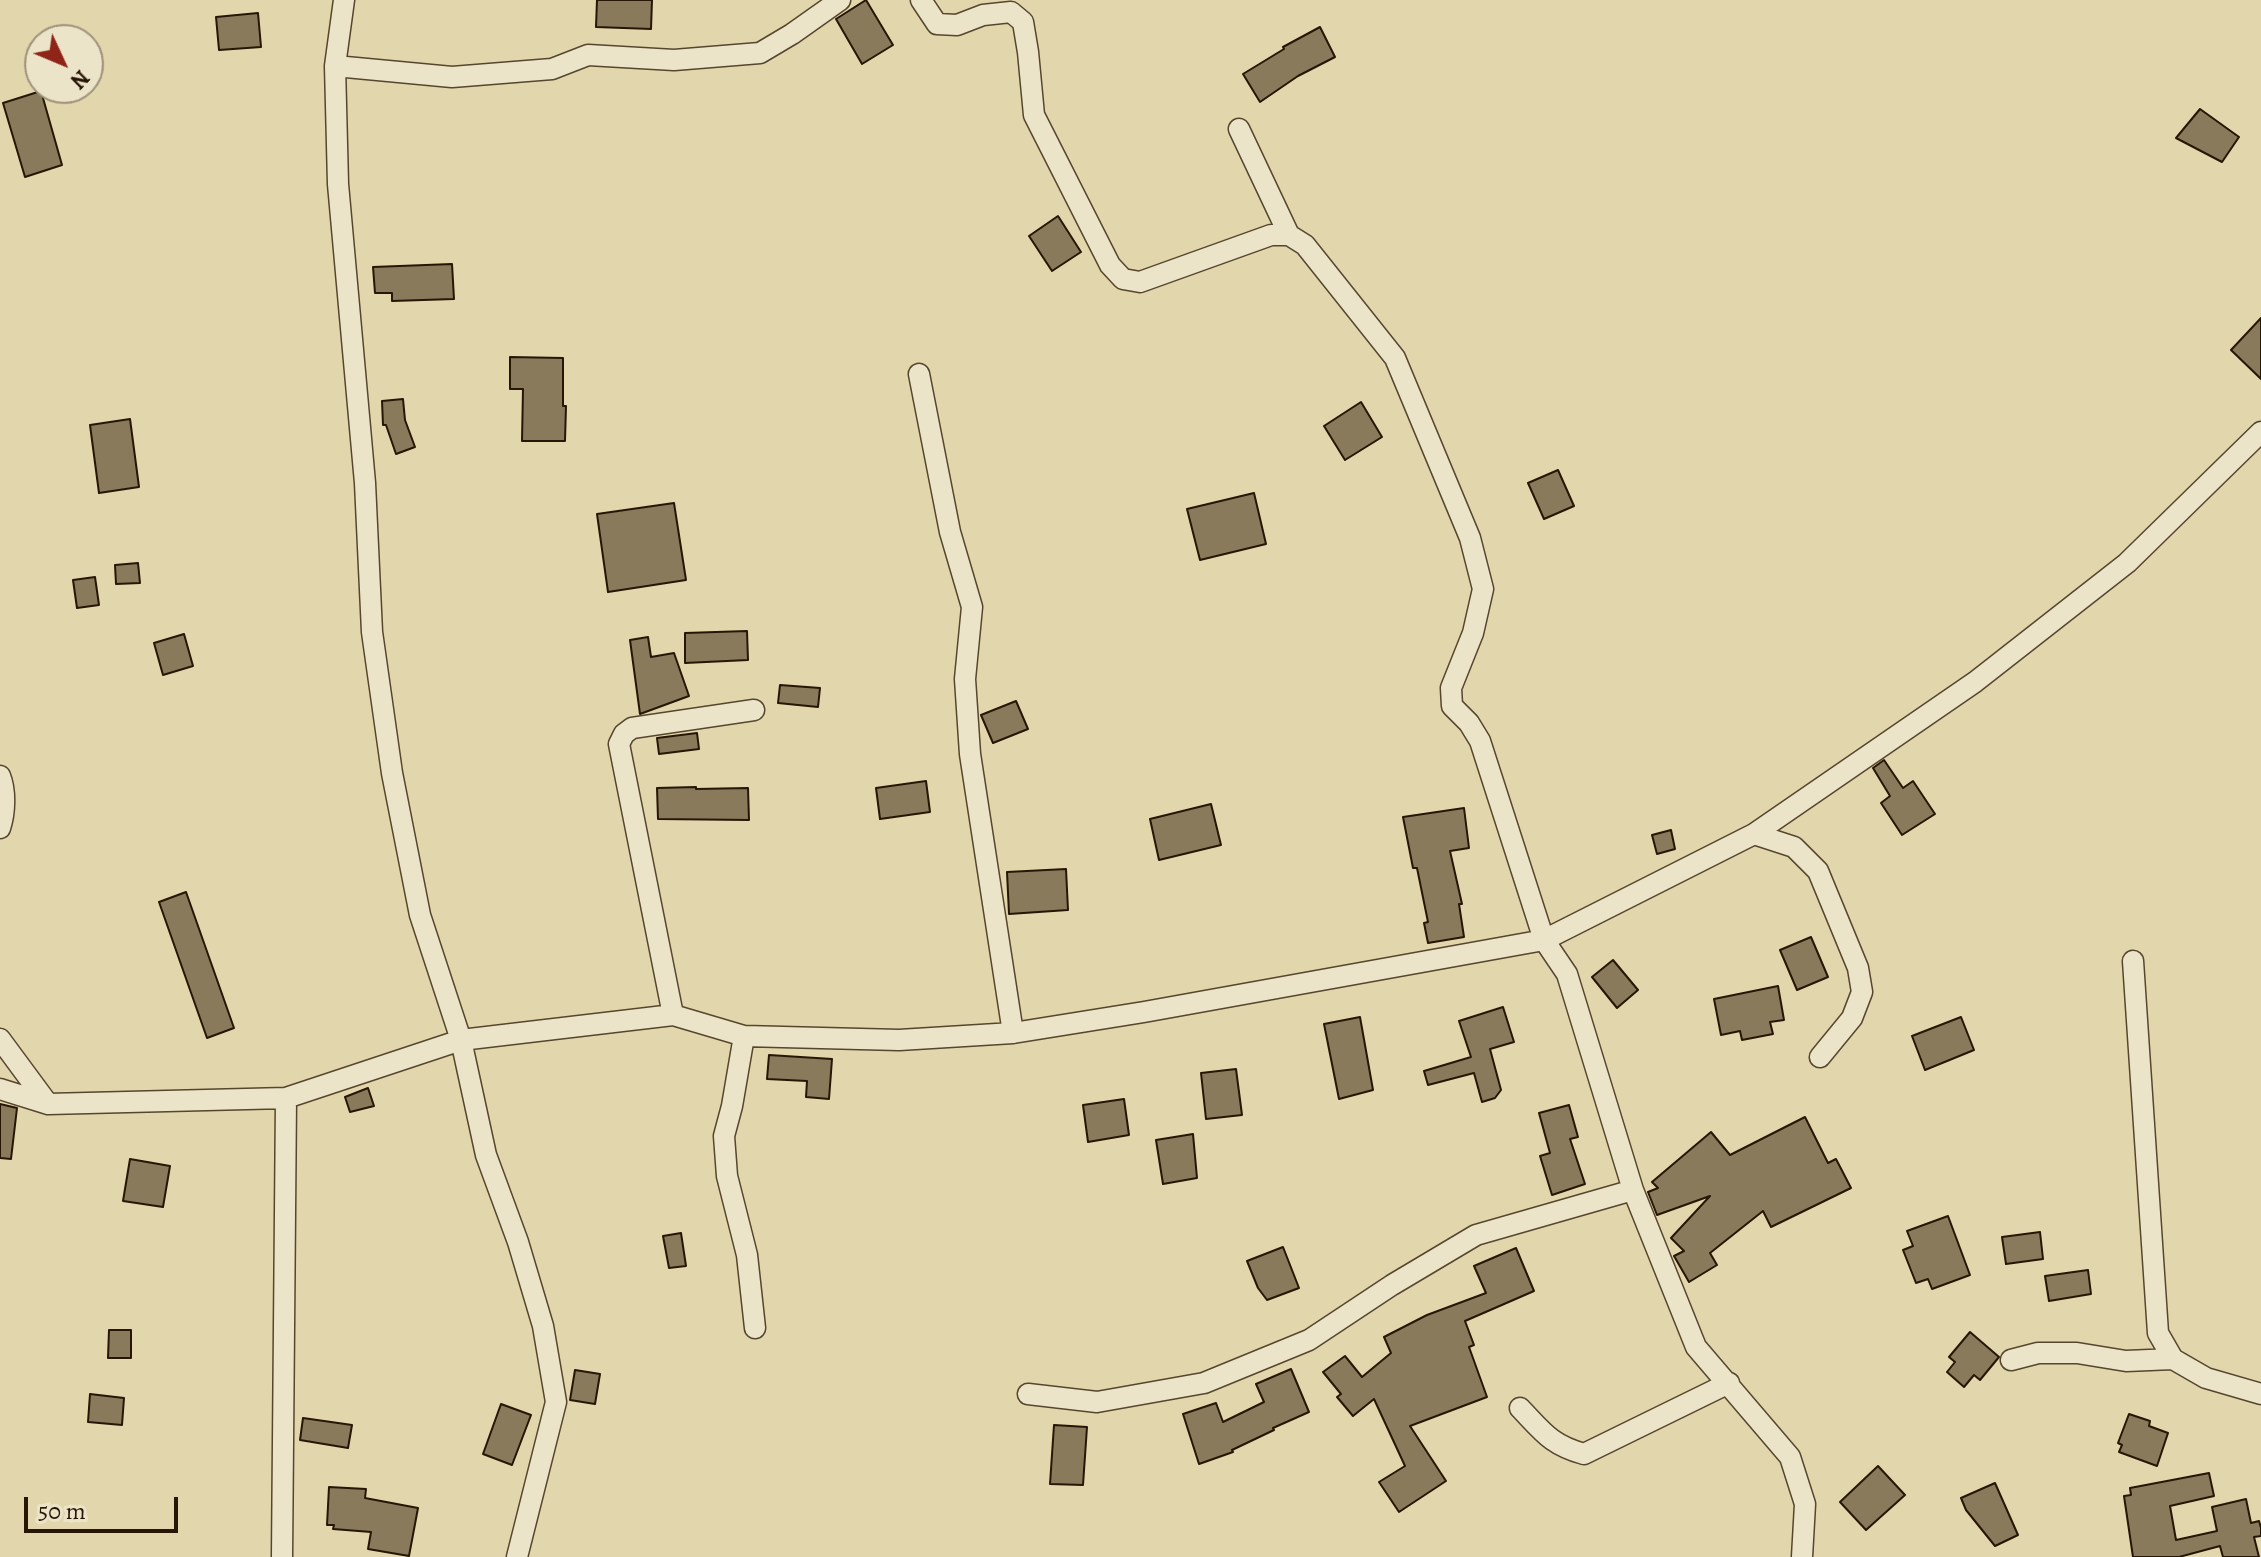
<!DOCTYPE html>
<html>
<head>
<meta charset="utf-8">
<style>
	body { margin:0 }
	#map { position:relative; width:2261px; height:1557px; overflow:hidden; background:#e2d6ac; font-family:Alegreya,serif }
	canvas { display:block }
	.north { position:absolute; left:24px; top:24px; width:80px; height:80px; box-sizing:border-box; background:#ece4c9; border:2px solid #9d927a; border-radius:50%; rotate:134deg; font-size:22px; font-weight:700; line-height:32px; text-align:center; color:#271604 }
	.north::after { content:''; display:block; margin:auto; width:28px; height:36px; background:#8f2418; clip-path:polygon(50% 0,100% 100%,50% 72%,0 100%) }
	.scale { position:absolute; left:24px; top:1497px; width:154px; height:36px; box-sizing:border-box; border:4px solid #271604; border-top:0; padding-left:10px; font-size:24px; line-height:28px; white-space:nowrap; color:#271604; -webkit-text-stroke:6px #ece4c9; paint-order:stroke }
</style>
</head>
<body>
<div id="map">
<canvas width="2261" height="1557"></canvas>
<div class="north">N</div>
<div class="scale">50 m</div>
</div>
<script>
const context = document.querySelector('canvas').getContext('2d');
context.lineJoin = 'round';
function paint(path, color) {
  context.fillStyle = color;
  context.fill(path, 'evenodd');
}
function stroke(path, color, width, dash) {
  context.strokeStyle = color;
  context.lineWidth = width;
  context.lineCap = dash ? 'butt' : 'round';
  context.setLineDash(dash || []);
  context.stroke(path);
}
const building = new Path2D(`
	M597 0H652L651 29 596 27Z
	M866 0 893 45 862 64 836 19Z
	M258 13 261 47 219 50 216 17Z
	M1320 27 1335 57 1298 76 1260 102 1243 74 1284 49 1283 47Z
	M41 91 62 165 25 177 3 103Z
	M2200 109 2239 137 2222 162 2176 138Z
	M1058 216 1081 252 1052 271 1029 236Z
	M452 264 454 299 392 301V293H375L373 267Z
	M2261 318V379L2231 350Z
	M510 357 563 358V406H566L565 441H522L523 389H510Z
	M403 399 405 420 415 447 396 454 386 425H383L382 401Z
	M1361 402 1382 437 1345 460 1324 426Z
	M130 419 139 487 99 493 90 425Z
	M1558 470 1574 506 1544 519 1528 483Z
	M1254 493 1266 544 1200 560 1187 509Z
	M674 503 686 580 608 592 597 514Z
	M138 563 140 583 116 584 115 565Z
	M95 577 99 605 77 608 73 580Z
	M747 631 748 660 685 663V633Z
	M184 634 193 666 163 675 154 643Z
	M648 637 651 657 674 653 689 696 640 714 630 640Z
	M780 685 820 688 818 707 778 703Z
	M1016 701 1028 729 993 743 981 715Z
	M697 733 699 749 659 754 657 738Z
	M1884 760 1903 788 1913 781 1935 814 1902 835 1881 803 1890 796 1873 768Z
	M926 781 930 812 880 819 876 788Z
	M696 787V789L748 788 749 820 658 819 657 788Z
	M1211 804 1221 845 1159 860 1150 819Z
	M1464 808 1469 848 1450 851 1462 904H1459L1464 937 1428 943 1424 923 1428 922 1417 868H1413L1403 817Z
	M1671 830 1675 849 1657 854 1652 835Z
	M1066 869 1068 910 1009 914 1007 872Z
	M186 892 234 1028 207 1038 159 902Z
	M1811 937 1828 977 1797 990 1780 950Z
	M1613 960 1638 990 1617 1008 1592 977Z
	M1778 986 1784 1020 1770 1022 1773 1034 1742 1040 1740 1031 1721 1035 1714 999Z
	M1503 1007 1514 1042 1490 1049 1501 1090 1495 1098 1482 1102 1474 1073 1428 1085 1424 1071 1471 1057 1459 1021Z
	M1360 1017 1373 1090 1339 1099 1324 1024Z
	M1961 1017 1974 1050 1925 1070 1912 1036Z
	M769 1055 832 1059 829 1099 806 1097 807 1081 767 1079Z
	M1236 1069 1242 1115 1206 1119 1201 1073Z
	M368 1088 374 1106 350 1112 345 1097Z
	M1124 1099 1129 1135 1088 1142 1083 1105Z
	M0 1104 17 1108 11 1159 0 1158Z
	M1569 1105 1578 1137 1570 1139 1585 1184 1552 1195 1540 1156 1550 1153 1539 1113Z
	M1805 1117 1828 1163 1836 1159 1851 1188 1771 1227 1763 1211 1710 1253 1717 1265 1689 1282 1674 1256 1684 1251 1671 1238 1710 1196 1657 1215 1648 1192 1658 1188 1652 1182 1711 1132 1730 1155Z
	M1193 1134 1197 1178 1163 1184 1156 1140Z
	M130 1159 170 1166 163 1207 123 1201Z
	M1948 1216 1970 1275 1932 1289 1928 1279 1916 1283 1903 1250 1913 1246 1907 1231Z
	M2040 1232 2043 1259 2006 1264 2002 1237Z
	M681 1233 686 1266 669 1268 663 1236Z
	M1283 1247 1299 1288 1267 1300 1258 1288 1247 1261Z
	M1516 1248 1534 1291 1465 1321 1474 1345 1469 1347 1487 1397 1410 1426 1446 1481 1399 1512 1379 1482 1405 1466 1374 1399 1353 1416 1337 1397 1341 1394 1323 1372 1345 1356 1362 1377 1391 1353 1384 1337 1427 1315 1486 1293 1474 1266Z
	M2088 1270 2091 1294 2049 1301 2045 1276Z
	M109 1330H131V1358H108Z
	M1970 1332 1999 1357 1980 1380 1974 1375 1964 1387 1947 1372 1955 1362 1949 1357Z
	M1291 1369 1309 1412 1273 1428 1274 1430 1232 1450 1233 1452 1199 1464 1183 1414 1216 1403 1223 1422 1264 1402 1256 1384Z
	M575 1370 600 1374 595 1404 570 1400Z
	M90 1394 124 1398 122 1425 88 1422Z
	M501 1404 531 1415 512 1465 483 1454Z
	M2129 1414 2150 1421 2149 1426 2168 1433 2157 1466 2119 1452 2122 1445 2118 1443Z
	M303 1418 352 1425 348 1448 300 1440Z
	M1054 1425 1087 1427 1083 1485 1050 1484Z
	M1878 1466 1905 1495 1866 1530 1840 1502Z
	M2209 1473 2214 1496 2170 1506 2176 1540 2217 1531 2212 1507 2246 1499 2251 1523 2259 1521 2261 1528V1536L2254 1537 2259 1557H2223L2220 1546 2179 1557H2133L2124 1496 2131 1495 2130 1488Z
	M1995 1483 2018 1535 1995 1546 1966 1510 1961 1498Z
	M329 1487 366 1489 365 1498 418 1508 409 1556 368 1549 371 1532 333 1529 334 1525H327Z`);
paint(building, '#887a5b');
stroke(building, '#271604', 2);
const minor = new Path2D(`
	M344 0 335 66 338 184 365 483 372 632 392 773 420 915 461 1040 486 1155 518 1242 543 1326 556 1402 517 1557
	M921 0 937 24 957 25 983 15 1011 12 1023 22 1028 52 1034 115 1110 265 1123 279 1140 282 1271 235H1289L1305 245 1395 358 1470 538 1483 589 1473 633 1451 688 1452 706 1469 723 1480 741 1544 940 1754 834 1975 682 2127 563 2261 432
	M335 66 452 77 552 69 588 55 674 60 760 53 792 34 840 0
	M1239 129 1289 235
	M919 374 950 532 972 607 965 679 970 754 1013 1033
	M0 776C6 791 5 813 0 828
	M1754 834 1794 847 1818 871 1858 968 1862 992 1852 1018 1820 1057
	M2133 961 2158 1333 2173 1359 2206 1378 2261 1394
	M673 1015 619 744 624 734 632 728 754 710
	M744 1036 732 1106 724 1136 727 1176 747 1255 755 1328
	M0 1039 48 1104
	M0 1089 48 1104 286 1098 461 1040 673 1015 744 1036 899 1040 1013 1033 1144 1012 1544 940 1567 974 1633 1190 1696 1347 1790 1457 1805 1504 1802 1557
	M2011 1360 2038 1353H2077L2126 1361 2173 1359
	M1028 1394 1097 1402 1204 1383 1309 1340 1392 1285 1476 1235 1633 1190
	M1520 1408C1543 1432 1551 1445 1584 1454L1729 1383
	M282 1557 286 1098`);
stroke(minor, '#56462e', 23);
stroke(minor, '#ece4c9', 20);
</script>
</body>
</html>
